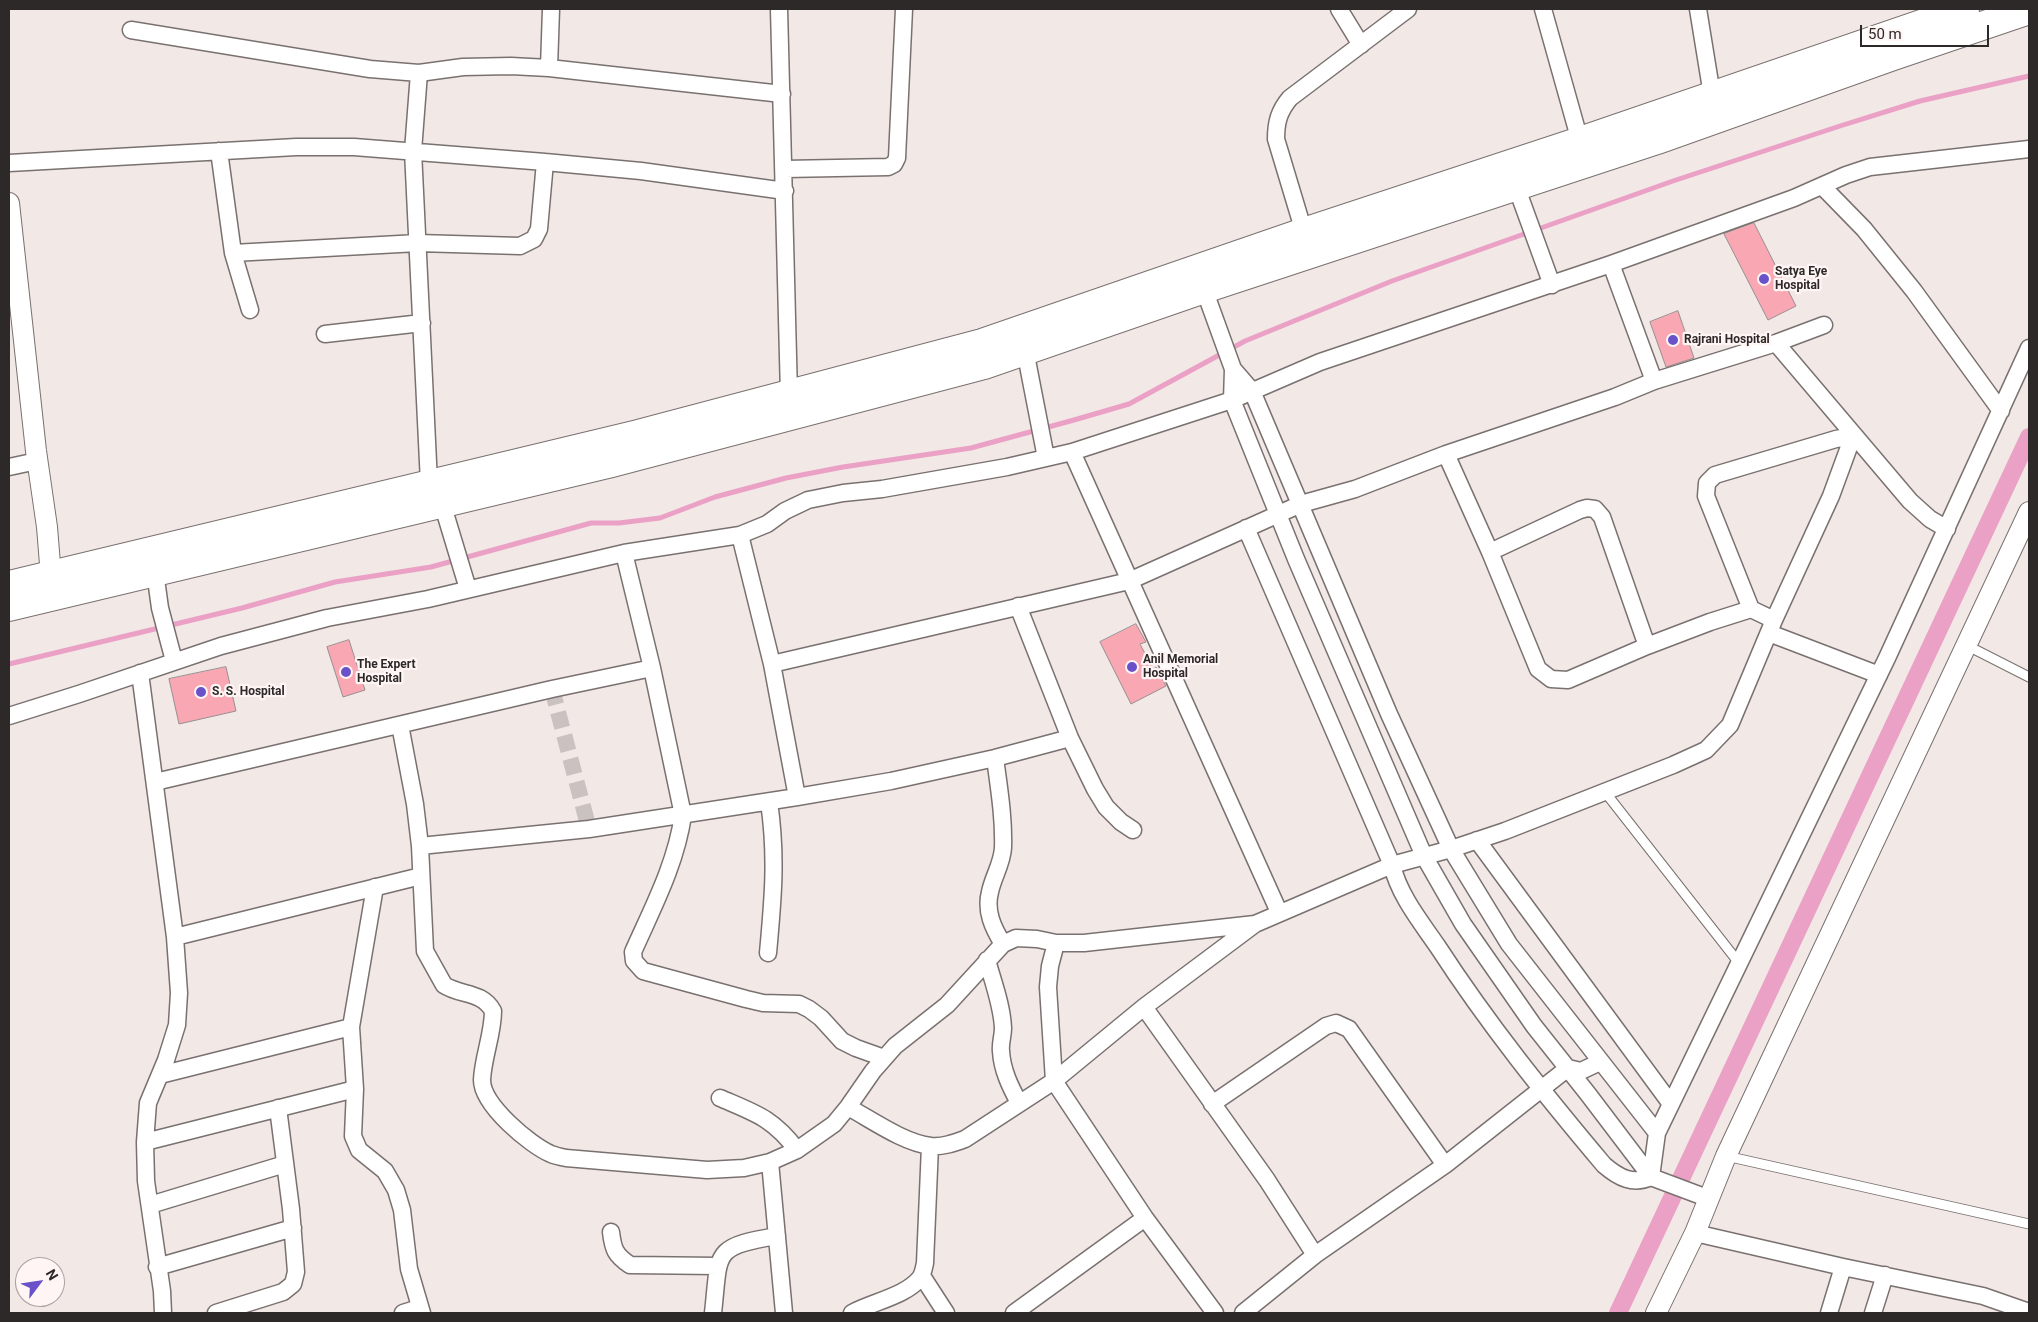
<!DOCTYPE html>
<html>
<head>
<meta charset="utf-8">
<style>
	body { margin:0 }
	#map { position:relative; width:2038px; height:1322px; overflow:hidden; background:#f2e8e6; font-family:Roboto,sans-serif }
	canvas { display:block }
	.frame { position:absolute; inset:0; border:10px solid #2c2928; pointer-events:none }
	.north { position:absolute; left:15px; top:1257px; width:50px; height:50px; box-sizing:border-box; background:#fff5f4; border:1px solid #aba3a2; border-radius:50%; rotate:59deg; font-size:14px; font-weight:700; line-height:20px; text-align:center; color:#2c2928 }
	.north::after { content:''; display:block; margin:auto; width:18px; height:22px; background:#6951ca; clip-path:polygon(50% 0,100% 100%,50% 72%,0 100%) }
	.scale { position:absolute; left:1860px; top:25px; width:129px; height:22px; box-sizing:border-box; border:2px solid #2c2928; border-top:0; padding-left:6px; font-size:15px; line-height:18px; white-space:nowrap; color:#2c2928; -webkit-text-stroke:4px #fff5f4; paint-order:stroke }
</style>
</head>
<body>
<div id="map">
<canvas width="2038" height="1322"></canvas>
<div class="frame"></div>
<div class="north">N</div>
<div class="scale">50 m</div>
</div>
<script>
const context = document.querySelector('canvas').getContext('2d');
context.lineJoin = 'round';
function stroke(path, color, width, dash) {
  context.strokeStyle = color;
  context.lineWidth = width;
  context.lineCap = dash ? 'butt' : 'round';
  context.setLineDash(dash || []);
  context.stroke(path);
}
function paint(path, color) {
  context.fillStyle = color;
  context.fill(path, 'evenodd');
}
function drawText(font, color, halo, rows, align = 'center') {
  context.font = font + ' Roboto,sans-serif';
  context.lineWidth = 4.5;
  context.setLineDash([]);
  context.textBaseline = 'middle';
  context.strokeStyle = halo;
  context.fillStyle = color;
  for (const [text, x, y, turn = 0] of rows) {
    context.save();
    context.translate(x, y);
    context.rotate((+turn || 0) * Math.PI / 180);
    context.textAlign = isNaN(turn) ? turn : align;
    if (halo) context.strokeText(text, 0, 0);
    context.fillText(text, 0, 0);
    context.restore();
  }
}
stroke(new Path2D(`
	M9 664 242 608 335 582 431 567 591 523H619L660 518 715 497 786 478 843 467 971 448 1074 420 1129 404 1245 341 1392 281 1673 181 1840 126 1920 101 2029 76`), '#eaa1c5', 5);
stroke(new Path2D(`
	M1618 1313 2029 437`), '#eaa1c5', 18);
const building = new Path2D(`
	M1754 223 1796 306 1768 320 1724 234Z
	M1678 311 1694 358 1666 367 1650 322Z
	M1136 624 1146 642 1140 644 1153 669 1156 667 1166 686 1131 704 1100 642Z
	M349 640 365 690 343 697 327 647Z
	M226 667 236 711 179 724 169 679Z`);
paint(building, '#f8a7b3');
stroke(building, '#988f90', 1);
stroke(new Path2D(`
	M552 689 589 829`), '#cac2c0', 16, [16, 8]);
const service = new Path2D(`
	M1966 645 2029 677
	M1605 792 1739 963
	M1726 1156 2029 1224`);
const minor = new Path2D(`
	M779 9 789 395
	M1339 9 1361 45
	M1543 9 1580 141
	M1698 9 1712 95
	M131 30 370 69 419 73 463 67 511 66 549 68 551 9
	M549 68 782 94
	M419 73 413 151 429 483 442 503 468 589
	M219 151 233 253 250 310
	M9 163 296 147H354L545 162 641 171 785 191
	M785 169 888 167 894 164 897 158 904 9
	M1516 186 1552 285
	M1822 186 1864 229 1914 291 2001 411
	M1304 232 1276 139C1276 122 1279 111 1290 98L1408 9
	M233 253 418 243 520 246 534 239 539 229 545 162
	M1611 264 1654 381
	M1204 289 1233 369 1252 391 1389 714 1451 849 1509 944 1657 1133
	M325 334 422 323
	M1776 343 1910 501 1930 519 1947 529
	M1025 350 1046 458
	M1233 369 1232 400 1296 559 1424 856 1463 924 1534 1026 1588 1094 1651 1177 1707 1198
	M1072 452 1279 912
	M1446 454 1490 552 1538 669 1551 679 1568 680 1647 646 1710 622 1751 609 1774 620
	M9 467 37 461
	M740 535 772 664 797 797
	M1490 552 1580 510 1587 508 1595 509 1602 517 1647 646
	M624 553 652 668 683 815C676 864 653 907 633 952L634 961 643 971 746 999 763 1003 799 1004 809 1009 821 1018 842 1041 856 1048 884 1058
	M155 572 160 608 174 661
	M1018 606 1070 738 1095 789 1106 807 1121 822 1133 830
	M1769 633 1879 675
	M772 664 1129 581 1301 504 1355 489 1446 454 1615 397 1654 381 1776 343 1824 325
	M140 673 175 937 179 993 177 1025 166 1060 148 1103 145 1142 146 1181 162 1291 163 1313
	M9 716 79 694 221 646 327 618 428 599 624 553 740 535 767 524 785 511 808 500 843 493 882 489 1007 467 1072 452 1232 400 1320 362 1611 264 1794 198 1846 175 1870 167 2029 149
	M400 725 415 804 420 846 425 951 444 985C461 996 482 991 493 1011 493 1034 483 1057 482 1080 482 1105 530 1145 551 1154 556 1156 561 1157 566 1158L707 1170 744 1168 770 1162 797 1150 834 1124 848 1107 873 1071 895 1046 947 1005 1003 944 1016 938 1037 939 1056 943H1084L1255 924
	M995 758C999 788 1004 818 1003 848 1002 864 993 877 990 892 985 911 993 928 1003 944
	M155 782 552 689 652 668
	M1477 840 1671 1104
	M420 846 589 829 797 797 891 781 995 758 1070 738
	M375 887 351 1027 355 1089 353 1136 359 1150 385 1171 396 1190 402 1210 409 1269 422 1313
	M175 937 421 876
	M1056 943 1050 966 1048 987 1054 1081 1145 1218 1215 1313
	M768 953C773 899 777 856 769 802
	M987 960C993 982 1002 1005 1003 1028 1003 1036 1000 1044 1001 1051 1002 1070 1010 1086 1019 1103
	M1144 1007 1267 1180 1315 1255
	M160 1075 351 1027
	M720 1098C755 1113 773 1118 797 1150
	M1212 1104 1326 1026 1336 1023 1349 1029 1445 1165
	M848 1107C872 1120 904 1143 931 1146 943 1147 954 1143 965 1139L1054 1081 1144 1007 1255 924 1392 865 1246 528
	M145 1142 355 1089
	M770 1162 784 1313
	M1651 1177C1633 1185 1619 1178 1604 1165 1545 1095 1488 1024 1438 947 1420 921 1399 895 1392 865L1451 849 1505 831 1673 765 1706 750 1730 725 1774 620 1831 496 1853 436 1836 439 1715 475 1707 483 1706 496 1751 609
	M1651 1177 1657 1133 1887 658 2029 348
	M150 1205 285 1164
	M611 1232C613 1249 615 1255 630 1265L718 1266
	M1695 1233 1843 1267 1983 1296 2029 1312
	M157 1267 293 1228
	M922 1276 946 1313
	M216 1313 283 1292 293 1284 296 1272 291 1209 278 1108
	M403 1313 419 1308
	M713 1313C720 1252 711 1247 777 1236
	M852 1313C872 1302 906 1296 920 1278 923 1274 924 1268 925 1263L930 1146
	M1014 1313 1145 1218
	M1243 1313 1315 1255 1445 1165 1568 1068 1581 1071 1600 1062
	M1829 1313 1843 1267
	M1873 1313 1885 1275`);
const tertiary = new Path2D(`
	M9 203 36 451 47 527 52 589
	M1656 1313 1695 1233 1726 1156 2029 512`);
const trunk = new Path2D(`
	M9 585 638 434 982 343 1304 232 1580 141 1965 9
	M9 607 608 464 984 365 1204 289 1657 140 1893 56 2029 10`);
stroke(service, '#79716f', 11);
stroke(minor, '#79716f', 19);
stroke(tertiary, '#79716f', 22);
stroke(trunk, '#79716f', 30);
stroke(service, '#fff', 9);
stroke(minor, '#fff', 16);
stroke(tertiary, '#fff', 20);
stroke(trunk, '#fff', 28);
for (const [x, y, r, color] of [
	[1764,279,6,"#6951ca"],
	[1673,340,6,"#6951ca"],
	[1132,667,6,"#6951ca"],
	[346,672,6,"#6951ca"],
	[201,692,6,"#6951ca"]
]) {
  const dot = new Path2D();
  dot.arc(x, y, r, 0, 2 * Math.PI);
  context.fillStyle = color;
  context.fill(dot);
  stroke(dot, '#fff5f4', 2);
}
drawText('bold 12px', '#2c2928', '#fff5f4', [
	["Satya Eye",1775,272],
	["Hospital",1775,286],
	["Rajrani Hospital",1684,340],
	["Anil Memorial",1143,660],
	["Hospital",1143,674],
	["The Expert",357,665],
	["Hospital",357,679],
	["S. S. Hospital",212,692]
], 'left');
</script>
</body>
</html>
